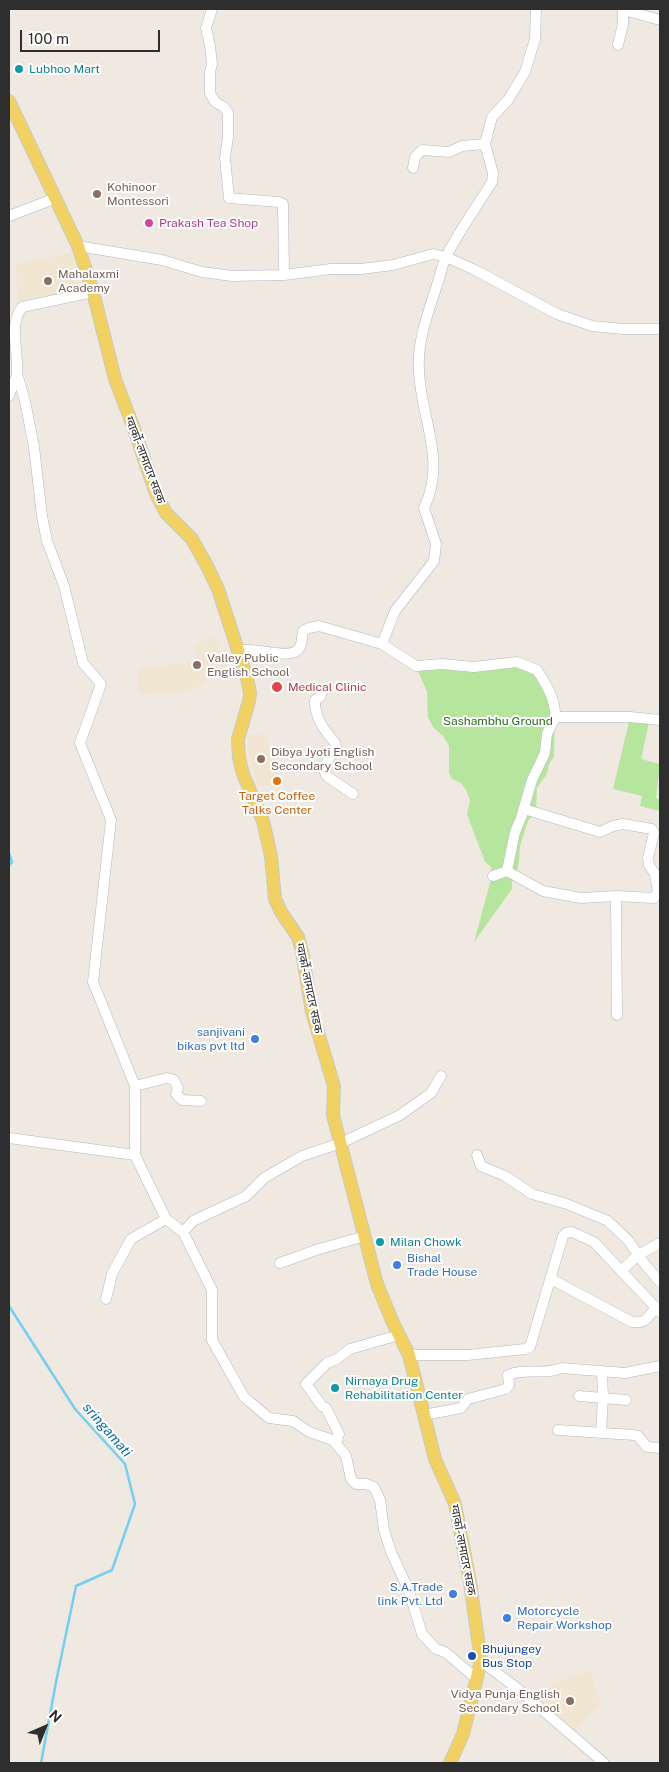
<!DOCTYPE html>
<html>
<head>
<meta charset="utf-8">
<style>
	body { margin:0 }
	#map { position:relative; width:669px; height:1772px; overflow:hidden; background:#efe9e1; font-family:"Public Sans",sans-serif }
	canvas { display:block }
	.frame { position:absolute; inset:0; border:10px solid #2e2e2e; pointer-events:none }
	.north { position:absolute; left:20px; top:1702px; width:50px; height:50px; -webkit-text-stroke:4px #fff; paint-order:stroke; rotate:44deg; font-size:14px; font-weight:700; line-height:20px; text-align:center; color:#2e2e2e }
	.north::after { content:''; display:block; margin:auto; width:18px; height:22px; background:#2e2e2e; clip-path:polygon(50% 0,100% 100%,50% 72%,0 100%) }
	.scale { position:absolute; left:20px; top:30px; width:140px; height:22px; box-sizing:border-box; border:2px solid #2e2e2e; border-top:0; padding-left:6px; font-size:15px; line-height:18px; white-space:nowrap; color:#2e2e2e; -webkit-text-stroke:4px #fff; paint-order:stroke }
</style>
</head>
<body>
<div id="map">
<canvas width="669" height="1772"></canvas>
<div class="frame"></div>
<div class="north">N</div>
<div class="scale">100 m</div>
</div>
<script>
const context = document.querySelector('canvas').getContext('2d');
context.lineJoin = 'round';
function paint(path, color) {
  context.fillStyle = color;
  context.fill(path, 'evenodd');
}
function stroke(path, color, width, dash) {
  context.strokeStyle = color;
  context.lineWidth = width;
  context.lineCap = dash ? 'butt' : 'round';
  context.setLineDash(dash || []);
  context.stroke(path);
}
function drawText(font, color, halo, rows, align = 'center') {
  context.font = font + ' "Public Sans","Noto Sans Devanagari",sans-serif';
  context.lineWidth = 4;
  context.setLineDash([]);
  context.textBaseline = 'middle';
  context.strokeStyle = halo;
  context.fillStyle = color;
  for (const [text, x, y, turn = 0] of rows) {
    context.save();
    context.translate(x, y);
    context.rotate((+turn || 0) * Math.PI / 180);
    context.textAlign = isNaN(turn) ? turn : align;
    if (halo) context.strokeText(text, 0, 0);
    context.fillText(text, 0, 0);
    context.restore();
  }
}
paint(new Path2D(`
	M72 252 80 291 27 302 18 303 16 263H25Z
	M217 637 227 673 206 679 204 684 178 693 146 694 138 691 139 669 198 661 195 644Z
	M265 734 275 765 274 784 258 786 250 761 247 735Z
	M590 1670 600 1704 580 1725 574 1736 539 1699 553 1684Z`), '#f0e6d1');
paint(new Path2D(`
	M517 662 537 670 555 712 554 757 549 764 547 774 537 788 536 811 528 821 520 846 519 861 517 872 512 882V889L474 942 492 876 491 867 485 862 467 814 470 800 466 790 461 783 452 779 449 773V746L444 737 433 727 428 717 427 692 416 666Z
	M630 717 650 718 641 759 660 764 656 798 660 800V811L640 806 642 796 613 789Z`), '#b6e59e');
stroke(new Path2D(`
	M9 853 12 862 9 866
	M9 1306 75 1409 125 1464 135 1504 112 1570 76 1586 56 1682 41 1763`), '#75cff0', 2.5);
const minor = new Path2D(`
	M212 9 206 28 210 46 212 64 210 72V93L215 102 224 107 228 113V137L225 158 229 198 279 202 283 204 284 275
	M624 10 660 20
	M618 45 623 24V9
	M413 168 415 157 422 150 449 152 462 146 485 144
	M9 216 56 198
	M78 246 162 260 202 272 232 276 284 275 331 269H361L393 265 433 254 446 257 475 270 557 314 592 326 623 329H660
	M17 374 25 401 34 447 42 516 47 541 64 586 83 663 101 684 80 743 111 820 93 982 135 1086V1155L166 1219 183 1232 212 1290V1340L244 1397 269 1418 293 1421 309 1432 333 1440 346 1456 351 1479 356 1484H366L374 1487 380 1500 384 1530 391 1552 409 1591 422 1634 436 1649 445 1652 477 1679
	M9 396C11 389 16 381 17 373 19 352 8 326 22 307L93 292
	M382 644 416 666 442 664 474 667 517 662 537 670C546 684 556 700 555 717H630L660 720
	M239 651C243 650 247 649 251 650 263 650 294 660 300 647 302 643 302 636 303 631L309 628 319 626 382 644 395 611 434 561 436 544 424 508C447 461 421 419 419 371 417 341 428 313 437 285 440 276 442 266 446 257 458 232 478 205 492 182L493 173 485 144 492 117 508 100 525 72 535 39 536 9
	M322 692 320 697 315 700C314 717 325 731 335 743L336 746 327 762 325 773 328 777 353 794
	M507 871 543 891 581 898 616 896 654 898 658 892 655 874 649 865 648 858 654 833 652 829 623 824 613 826 600 832 524 809
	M493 876 507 871 515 832 521 818 532 780 545 753 547 734 555 717
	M616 896 617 1015
	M135 1086 167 1078 174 1080 178 1088 176 1094 182 1100 201 1101
	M9 1138 135 1155
	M477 1155 481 1166 505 1176 532 1194 567 1204 608 1221 628 1240 643 1262 660 1282
	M183 1232 193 1221 246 1196 264 1178 302 1156 341 1143 400 1115 431 1093 441 1076
	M280 1263 316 1250 365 1236
	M621 1271 638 1255 660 1243
	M551 1279 632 1322C646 1324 648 1317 656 1307
	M106 1299 112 1274 131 1239 166 1219
	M409 1355H468L525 1349 530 1347 563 1236 566 1233 572 1232 594 1242 660 1312
	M579 1396 626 1400
	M424 1415 461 1408 468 1399 506 1389 509 1385 508 1375C527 1367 544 1376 561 1368L625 1373 660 1366
	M558 1430 634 1435 638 1436 647 1447 660 1448
	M601 1433 603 1397 602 1371
	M336 1443 339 1434 326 1408 322 1406 306 1384 327 1363 337 1359 350 1349 399 1335
	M481 1661 518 1689 604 1763`);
const major = new Path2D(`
	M9 101 78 246 93 292 115 379 133 426 156 494 166 513 192 539 207 566 218 589 247 678 250 693 249 701 238 739 239 758 243 774 263 821 271 856 275 899 281 912 298 937 302 951 312 1012 334 1086 333 1115 377 1284 393 1323 409 1355 435 1459 455 1504 470 1582 481 1661 463 1734 450 1763`);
stroke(minor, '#b4b7c1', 11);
stroke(major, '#c9c9c9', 14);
stroke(minor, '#fff', 10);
stroke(major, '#f2d163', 12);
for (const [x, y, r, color] of [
	[19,69,5,"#0f9aa8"],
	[97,194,5,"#8d6e63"],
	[149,223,5,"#d1479c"],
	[48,281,5,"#8d6e63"],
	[197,665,5,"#8d6e63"],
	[277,687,6,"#e0444e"],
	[261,759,5,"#8d6e63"],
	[277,781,5,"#e8710a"],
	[255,1039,5,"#3f7fe0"],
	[380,1242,5,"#0f9aa8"],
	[397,1265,5,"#3f7fe0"],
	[335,1388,5,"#0f9aa8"],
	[453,1594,5,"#3f7fe0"],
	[507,1618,5,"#3f7fe0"],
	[472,1656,5,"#1a4fb4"],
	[570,1701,5,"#8d6e63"]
]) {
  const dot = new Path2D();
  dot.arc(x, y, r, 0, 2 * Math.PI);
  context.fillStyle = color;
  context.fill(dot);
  stroke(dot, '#fff', 2);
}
drawText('12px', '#0d838f', '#fff', [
	["Lubhoo Mart",29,69],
	["Milan Chowk",390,1242],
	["Nirnaya Drug",345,1381],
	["Rehabilitation Center",345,1395]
], 'left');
drawText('12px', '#785e54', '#fff', [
	["Kohinoor",107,187],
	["Montessori",107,201],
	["Mahalaxmi",58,274],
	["Academy",58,288],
	["Valley Public",207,658],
	["English School",207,672],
	["Dibya Jyoti English",271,752],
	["Secondary School",271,766],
	["Vidya Punja English",560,1694,"right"],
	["Secondary School",560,1708,"right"]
], 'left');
drawText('12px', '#b23c85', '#fff', [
	["Prakash Tea Shop",159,223]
], 'left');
drawText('12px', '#2e2e2e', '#fff', [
	["ग्वार्को-लामाटार सडक",145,460,69],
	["ग्वार्को-लामाटार सडक",309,988,78],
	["ग्वार्को-लामाटार सडक",463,1550,79]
]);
drawText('12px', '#be3a42', '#fff', [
	["Medical Clinic",288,687]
], 'left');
drawText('12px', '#2c6e1b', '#fff', [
	["Sashambhu Ground",498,721]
]);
drawText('12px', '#c56008', '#fff', [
	["Target Coffee",277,796],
	["Talks Center",277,810]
]);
drawText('12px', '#366cbe', '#fff', [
	["sanjivani",245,1032],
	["bikas pvt ltd",245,1046],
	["Bishal",407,1258,"left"],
	["Trade House",407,1272,"left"],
	["S.A.Trade",443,1587],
	["link Pvt. Ltd",443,1601],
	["Motorcycle",517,1611,"left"],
	["Repair Workshop",517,1625,"left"]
], 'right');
drawText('12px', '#164399', '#fff', [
	["Bhujungey",482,1649],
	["Bus Stop",482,1663]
], 'left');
drawText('italic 14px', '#0d6fa3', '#fff', [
	["sringamati",107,1430,49]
]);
</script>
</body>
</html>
